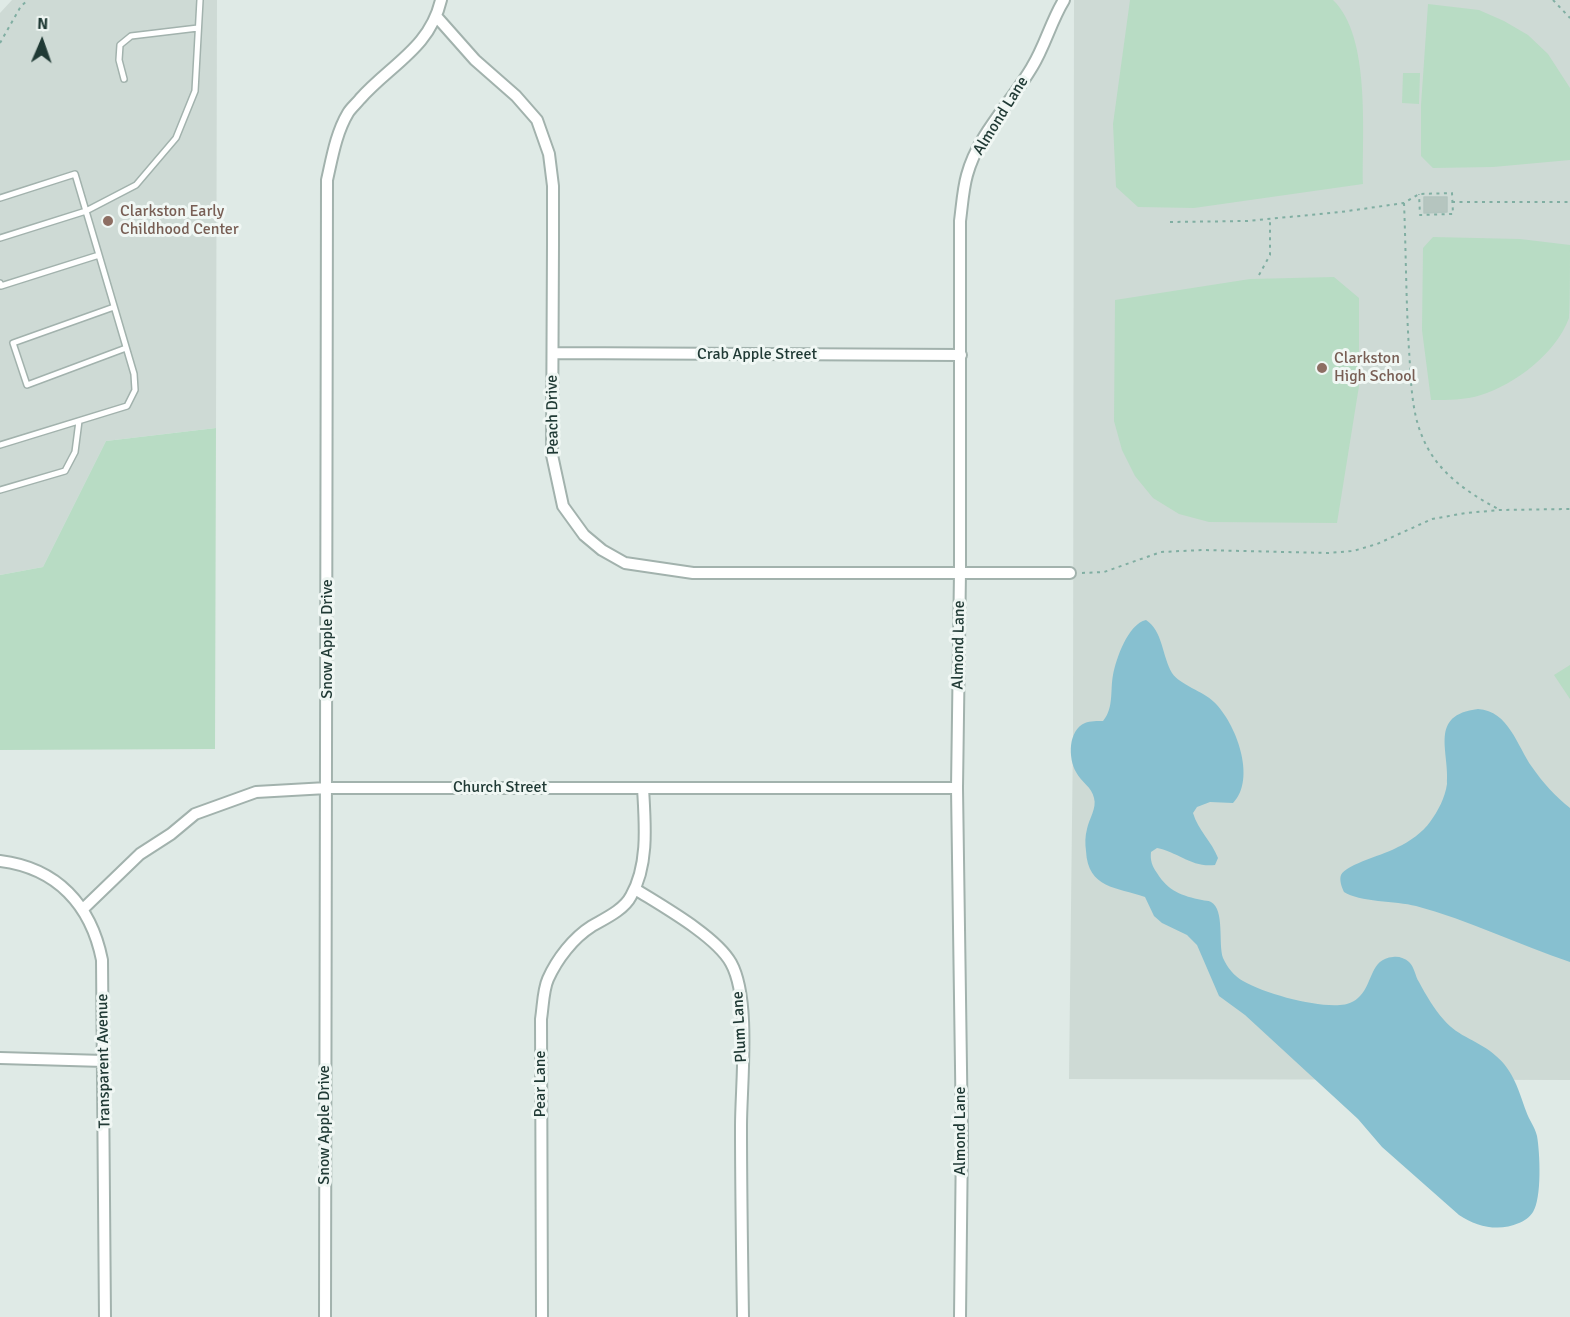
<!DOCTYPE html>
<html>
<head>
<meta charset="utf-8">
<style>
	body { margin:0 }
	#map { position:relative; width:1570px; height:1317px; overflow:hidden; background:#dfeae6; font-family:Signika,sans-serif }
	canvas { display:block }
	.north { position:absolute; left:12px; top:12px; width:60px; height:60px; -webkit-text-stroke:4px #f0f7f4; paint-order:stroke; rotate:2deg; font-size:16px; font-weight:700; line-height:24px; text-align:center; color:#203a35 }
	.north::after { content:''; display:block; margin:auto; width:21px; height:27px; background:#203a35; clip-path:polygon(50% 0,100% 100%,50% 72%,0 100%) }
</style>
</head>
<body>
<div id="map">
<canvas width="1570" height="1317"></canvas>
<div class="north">N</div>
</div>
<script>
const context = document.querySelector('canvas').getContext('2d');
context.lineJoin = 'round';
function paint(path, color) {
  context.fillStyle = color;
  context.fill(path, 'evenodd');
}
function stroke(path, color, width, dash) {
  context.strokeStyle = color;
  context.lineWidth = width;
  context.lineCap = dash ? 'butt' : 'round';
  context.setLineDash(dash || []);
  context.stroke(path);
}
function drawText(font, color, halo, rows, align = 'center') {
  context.font = font + ' Signika,sans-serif';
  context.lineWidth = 6;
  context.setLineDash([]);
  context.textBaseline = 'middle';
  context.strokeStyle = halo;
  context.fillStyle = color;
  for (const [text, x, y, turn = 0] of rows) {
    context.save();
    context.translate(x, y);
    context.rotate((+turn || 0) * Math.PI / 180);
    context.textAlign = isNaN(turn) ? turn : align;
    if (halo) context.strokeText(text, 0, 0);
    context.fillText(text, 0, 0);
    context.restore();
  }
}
paint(new Path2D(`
	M12 0H217L216 428 106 441 43 567 0 575V13Z
	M1074 0H1570V1080L1069 1079 1073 736Z`), '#cedad5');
paint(new Path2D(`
	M1130 0H1333C1371 36 1362 133 1363 184L1194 208 1138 207 1116 187 1113 124Z
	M1428 4 1479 10 1504 21 1528 35 1548 54 1570 88V160L1493 167 1433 168 1421 156V105Z
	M1403 73H1420L1419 104 1402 103Z
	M1433 237 1520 239 1570 245C1570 260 1570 308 1569 318 1556 353 1516 384 1481 395 1465 400 1448 400 1431 400L1422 330 1423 248Z
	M1334 277 1359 298V386L1337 523 1209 522 1179 514 1153 498 1135 476 1122 450 1114 421 1115 300 1250 279Z
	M216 428 215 749 0 750V575L43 567 106 441Z
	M1570 665V699L1554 675Z`), '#b8dcc4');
paint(new Path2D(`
	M1146 620C1163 631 1162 656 1172 673 1180 685 1203 691 1214 702 1236 723 1257 779 1233 803L1210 802 1197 807 1193 813C1198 830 1212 842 1218 858L1215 865C1192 868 1178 852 1157 848L1151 852C1150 860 1152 866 1157 873 1168 891 1182 896 1202 900 1205 901 1208 900 1211 902 1225 910 1218 943 1223 958 1227 967 1234 976 1243 981 1266 994 1314 1007 1340 1005 1346 1005 1355 1002 1360 996 1373 983 1370 959 1393 957 1398 956 1405 958 1409 962 1415 968 1415 976 1419 982 1426 995 1434 1009 1444 1020 1458 1037 1480 1041 1496 1056 1513 1070 1519 1091 1526 1111 1529 1120 1535 1127 1537 1136 1540 1153 1542 1198 1533 1212 1530 1217 1524 1221 1519 1223 1499 1232 1477 1227 1459 1215L1382 1147 1358 1119 1245 1015 1219 996 1197 945 1187 935 1162 923 1154 916 1145 897C1117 887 1088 889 1086 851 1085 844 1085 836 1087 829 1089 819 1097 808 1094 798 1092 787 1081 782 1076 772 1068 758 1068 730 1085 723 1090 721 1098 721 1103 721 1114 708 1110 691 1113 675 1116 659 1128 624 1146 620Z
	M1478 709C1509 711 1517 746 1532 767 1543 783 1555 796 1570 808V962C1519 945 1469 920 1416 906 1396 901 1359 902 1344 892 1342 888 1339 880 1341 875 1346 864 1387 854 1398 847 1409 842 1423 832 1430 822 1438 811 1445 798 1447 784 1450 751 1428 715 1478 709Z`), '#87c0d0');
const building = new Path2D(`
	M1424 197H1447V212L1424 213Z`);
paint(building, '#b5c5bf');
stroke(building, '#b2c4be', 1.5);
const service = new Path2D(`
	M124 79 119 60 120 45 131 36 198 28
	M0 198 75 174 99 255 1 286 0 283
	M0 238 86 211 136 185 176 138 195 91 200 0
	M114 307 13 343 27 385 126 348
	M0 445 127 406 135 390 134 374 99 255
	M0 490 65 471 75 452 79 421`);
const minor = new Path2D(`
	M436 16 475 60 516 96 537 120 549 154 553 186V244L552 455 563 506 584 535 602 550 625 563 693 573H1070
	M553 353 961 355
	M0 861C57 868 91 905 102 960L105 1317
	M635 889C662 906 716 936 731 963 751 999 741 1084 741 1126 741 1189 742 1253 743 1317
	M83 909 140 854 171 834 195 814 256 792 327 788H957
	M0 1058 104 1061
	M325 1317 327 180C332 158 336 133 348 113 351 108 356 104 360 99 390 65 430 48 441 0
	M542 1317 541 1019C543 1007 543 990 548 979 557 959 573 938 592 926 604 919 624 910 631 896 649 865 645 823 643 788
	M960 1317 962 1137 957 788 960 572V221C962 206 963 189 967 175 978 134 1011 103 1032 67 1045 46 1051 21 1064 0`);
stroke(service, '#a2b2ad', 8);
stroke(minor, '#a2b2ad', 14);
stroke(new Path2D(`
	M1553 0 1570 18
	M0 43 21 6 28 0
	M1452 202H1570
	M1404 203C1406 252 1406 301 1409 350 1411 378 1411 410 1422 436 1436 472 1468 493 1500 510
	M1170 222 1247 221 1341 212 1404 203 1419 194 1452 193 1453 214 1420 215 1419 194
	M1259 275 1270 255V219
	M1082 573 1104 572 1161 552 1202 550 1328 553 1353 551 1377 544 1432 519 1466 513 1500 510 1570 509`), '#80aea2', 2, [3, 4.5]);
stroke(service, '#fff', 5);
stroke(minor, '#fff', 10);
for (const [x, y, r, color] of [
	[108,221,6,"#8d6e63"],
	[1322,368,6,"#8d6e63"]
]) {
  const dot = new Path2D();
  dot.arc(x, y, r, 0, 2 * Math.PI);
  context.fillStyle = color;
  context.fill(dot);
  stroke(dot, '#f0f7f4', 2);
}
drawText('16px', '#203a35', '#f0f7f4', [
	["Almond Lane",1001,116,-58],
	["Crab Apple Street",757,355],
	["Peach Drive",553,415,-91],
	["Snow Apple Drive",328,639,-90],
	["Almond Lane",959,645,-89],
	["Church Street",500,788],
	["Plum Lane",740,1027,-93],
	["Transparent Avenue",104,1061,-91],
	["Pear Lane",541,1084,-90],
	["Snow Apple Drive",325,1125,-90],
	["Almond Lane",961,1131,-90]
]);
drawText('16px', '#785e54', '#f0f7f4', [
	["Clarkston Early",120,212],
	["Childhood Center",120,230],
	["Clarkston",1334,359],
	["High School",1334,377]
], 'left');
</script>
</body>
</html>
